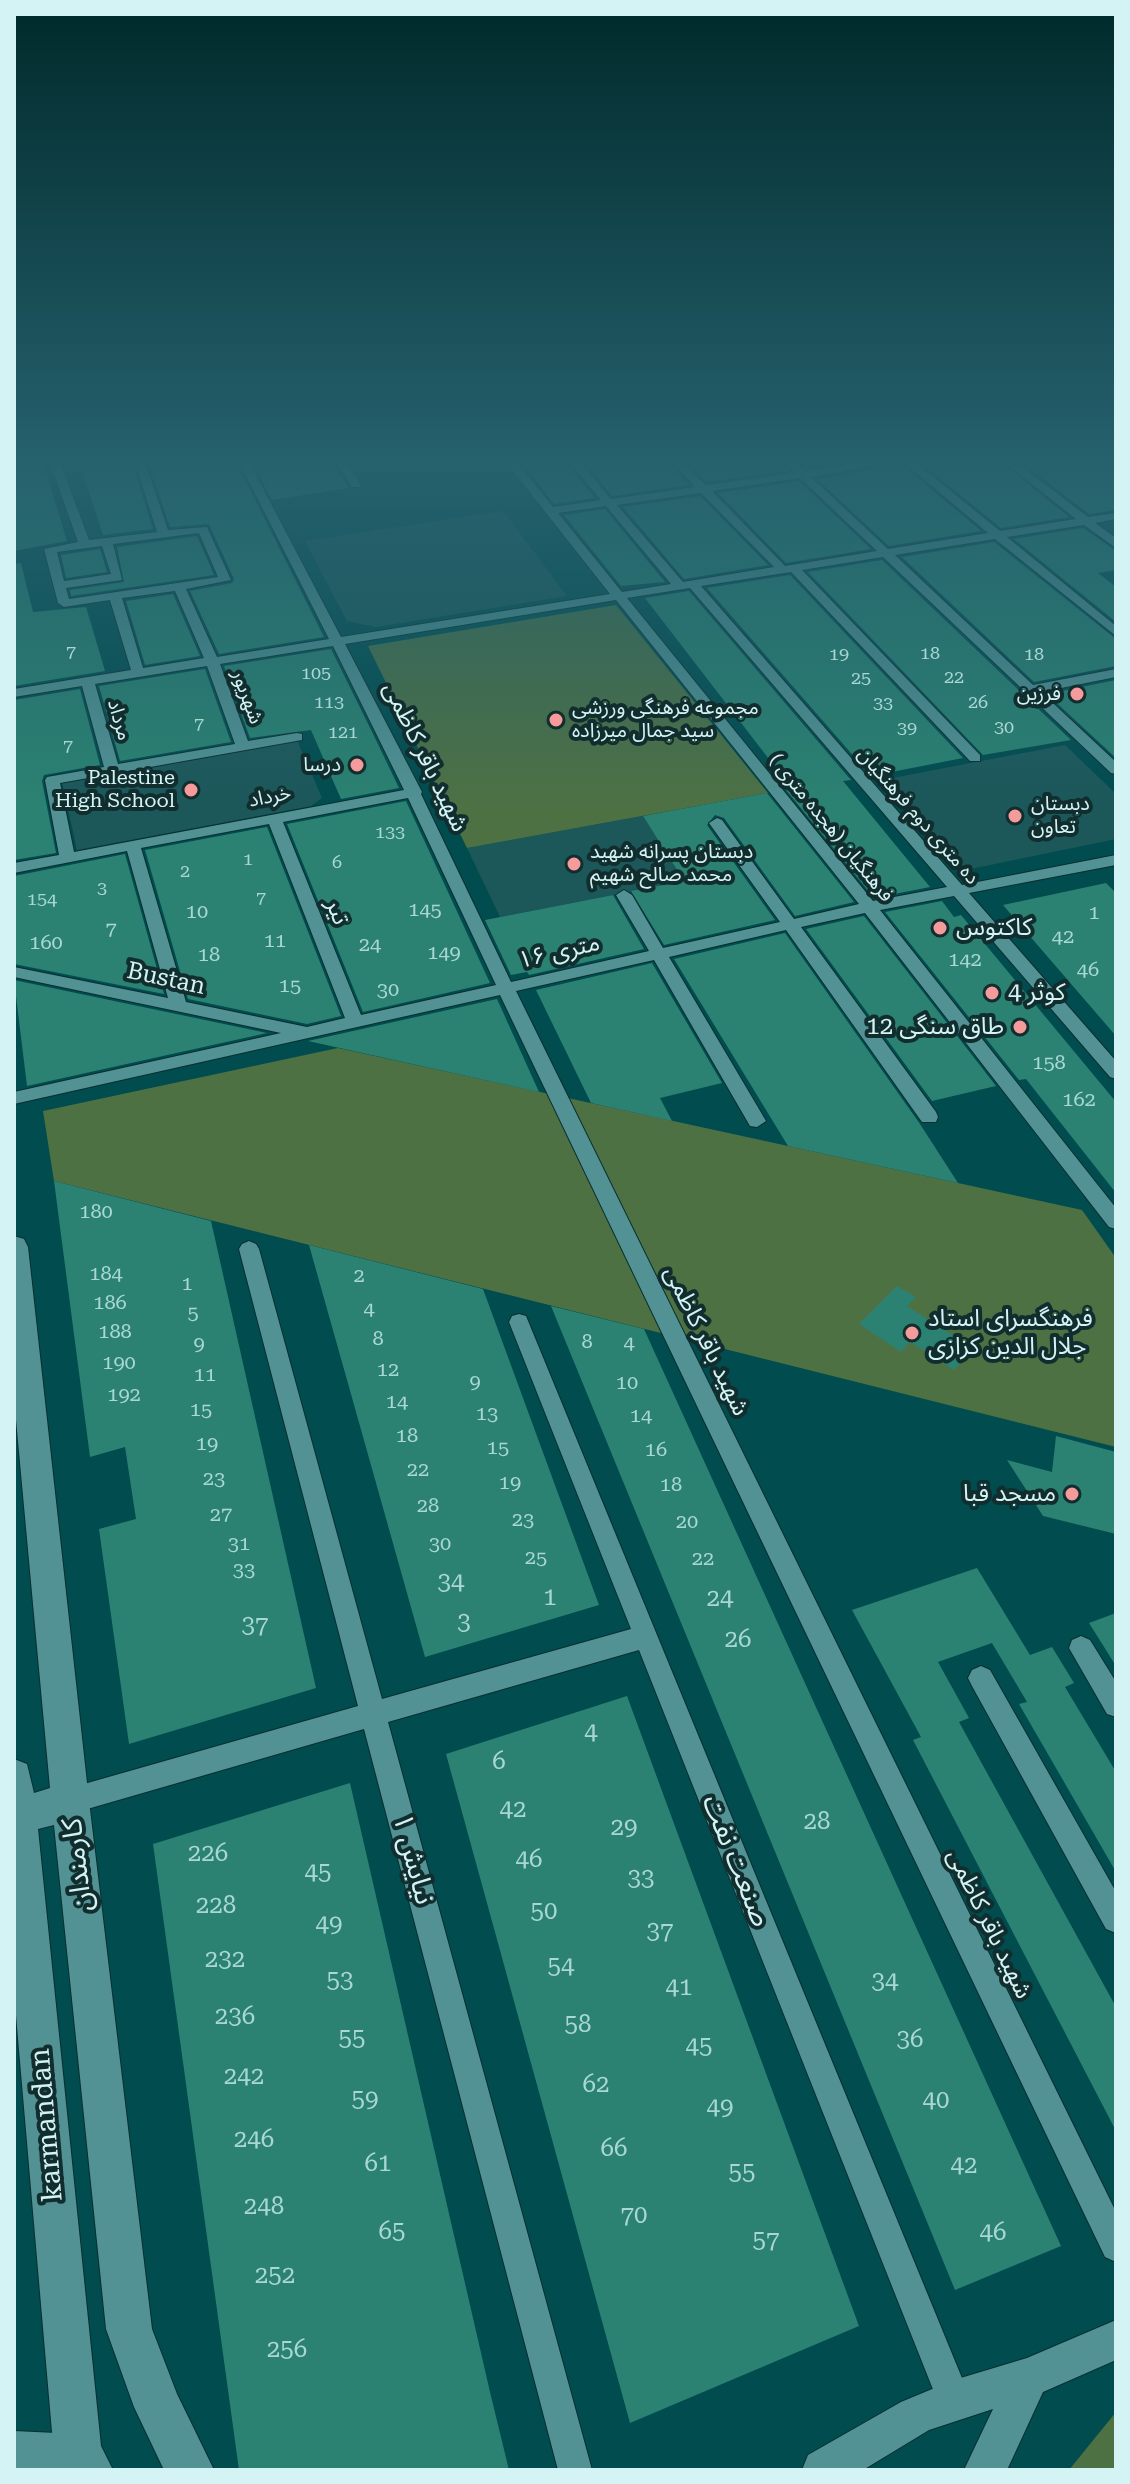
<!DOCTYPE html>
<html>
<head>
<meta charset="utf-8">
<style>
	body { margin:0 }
	#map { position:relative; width:1130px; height:2484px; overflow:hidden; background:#004c4f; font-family:"Roboto Serif",serif }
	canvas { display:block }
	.frame { position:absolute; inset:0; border:16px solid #d3f3f4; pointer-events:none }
</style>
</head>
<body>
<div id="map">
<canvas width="1130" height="2484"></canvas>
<div class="frame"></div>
</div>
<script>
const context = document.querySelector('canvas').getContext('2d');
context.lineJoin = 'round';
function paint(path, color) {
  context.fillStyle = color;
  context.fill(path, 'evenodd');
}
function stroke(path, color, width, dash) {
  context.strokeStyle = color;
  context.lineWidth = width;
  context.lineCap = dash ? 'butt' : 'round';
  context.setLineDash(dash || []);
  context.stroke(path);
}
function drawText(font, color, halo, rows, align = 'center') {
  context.font = font + ' "Roboto Serif","Noto Sans Arabic",serif';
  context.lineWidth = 8;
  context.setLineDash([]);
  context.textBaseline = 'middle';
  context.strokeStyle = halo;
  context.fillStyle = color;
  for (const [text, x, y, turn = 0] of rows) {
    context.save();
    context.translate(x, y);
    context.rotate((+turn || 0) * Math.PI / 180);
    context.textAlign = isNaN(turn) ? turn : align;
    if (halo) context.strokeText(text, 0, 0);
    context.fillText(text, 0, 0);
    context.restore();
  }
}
paint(new Path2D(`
	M503 511 567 596 376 627 347 621 305 541Z
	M297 740 322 798 311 806 77 850 62 782Z
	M1065 745 1116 794V839L961 871 882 780Z
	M643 816 684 881 500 917 467 848Z`), '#1c585a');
paint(new Path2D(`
	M616 605 768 793 467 848 368 646Z
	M338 1048 1082 1210 1116 1258V1447L54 1181 43 1111Z
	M1116 2412V2470H1069Z`), '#4e7144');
paint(new Path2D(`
	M14 462H43L67 541 14 551Z
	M79 462H132L153 529 103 535Z
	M148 462H236L324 637 219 654 190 591 232 583 234 579 209 524 170 527Z
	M252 462H332L349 488 272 500Z
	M521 462H566L595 498 554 504Z
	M584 462H669L689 485 612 496Z
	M687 462H781L788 471 707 482Z
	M920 462H1001L1069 517 1001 528Z
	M1021 462H1103L1116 471V510L1089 514Z
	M900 463 981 531 889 546 817 479Z
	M799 481 871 549 786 563 718 493Z
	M700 496 768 565 684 579 623 507Z
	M605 509 665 582 621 586 564 515Z
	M1083 528 1116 551V570L1098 573 1116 587V622L1014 539Z
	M197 536 214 575 71 596 70 590 124 582 117 547Z
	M994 542 1116 639V666L1034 682 902 557Z
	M100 549 107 572 66 578 61 555Z
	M882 560 1071 740 983 755 808 572Z
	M21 563 33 612 86 607 105 671 14 686V564Z
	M790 575 963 758 871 776 707 588Z
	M689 591 851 780 843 781 930 887 874 898 786 790 792 789 645 598Z
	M173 594 200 656 145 665 126 601Z
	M331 649 374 736 399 788 341 799 311 730 250 738 224 666Z
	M205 669 231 742 120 761 99 686Z
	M1116 680V758L1047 694Z
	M80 689 100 765 44 775 42 781 56 853 14 860V700Z
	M767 793 854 902 795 916 724 818 715 815 707 825 775 920 664 945 631 891 684 881 643 816Z
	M406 801 490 983 363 1012 287 824Z
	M267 827 341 1016 307 1024 188 999 145 850Z
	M125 854 164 994 14 964V876Z
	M1106 883 1116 893V1036L1003 905Z
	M613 895 644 949 529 975 527 972 511 975 485 920Z
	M942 901 954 917 961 915 1116 1102V1193L1026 1079 1019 1080 885 912Z
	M864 916 996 1086 932 1101 806 929Z
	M785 933 920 1124 958 1183 788 1146 674 959Z
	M652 963 722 1083 660 1098 672 1121 591 1103 536 990Z
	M14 980 267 1033 27 1086Z
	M497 999 539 1092 308 1041Z
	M54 1181 211 1221 316 1688 129 1744 99 1529 136 1519 125 1447 90 1457Z
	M309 1245 483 1289 599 1605 425 1657Z
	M897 1286 916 1297 907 1306 973 1348 954 1370 910 1342 901 1352 859 1324Z
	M551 1306 644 1329 1061 2246 955 2290Z
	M1056 1436 1116 1452V1534L1043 1516 1007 1460 1052 1472Z
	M977 1568 1030 1655 1052 1647 1074 1683 1065 1687 1116 1772V1872L1019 1704 1027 1702 992 1643 938 1662 969 1718 959 1722 1116 2007V2131L913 1740 921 1737 852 1610Z
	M1116 1613V1666L1089 1623Z
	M627 1696 859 2326 630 2423 446 1754Z
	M350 1783 490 2392 509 2470H239L153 1844Z`), '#2b8272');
const minor = new Path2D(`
	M50 462H60L89 540 157 532 135 462H145L168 530 207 527 231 580 186 589 217 657 329 639 239 462H249L341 637 610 594 506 462H517L553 507 601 500 569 462H580L611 499 695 487 672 462H683L706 485 794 473 784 462H795L805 471 869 462H897L811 477 888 549 988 533 903 462H915L1000 531 1076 519 1004 462H1016L1088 517 1116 513V519L1095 523 1116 538V548L1084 525 1007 537 1116 626V636L995 539 895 555 1033 685 1116 669V677L1041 692 1116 762V774L1111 773 883 557 802 570 980 755V761H970L791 572 701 586 962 885 1116 855V865L969 893 1116 1061V1079L1110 1077 954 896 880 910 1116 1208V1229L1109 1227 865 913 801 927 936 1112 938 1117 936 1122H922L786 930 669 957 766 1121 757 1127 750 1126 654 960 516 991 1116 2212V2262L1105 2257 500 995 14 1104V1092L281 1033 14 977V967L168 998 127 851 14 873V863L59 855 45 780 47 777 104 767 82 686 14 697V689L131 670 110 600 64 607 58 603 44 549 78 542ZM800 478 877 551 785 566 712 491ZM701 493 774 567 683 582 617 505ZM606 506 671 584 622 592 558 513ZM199 533 218 577 69 599 66 588 122 580 113 544ZM102 546 111 574 64 581 57 552ZM690 588 947 887 873 901 627 598ZM175 591 204 658 143 668 122 598ZM616 600 859 904 794 919 722 820 717 818 709 823 780 922 663 948 632 895 624 890 616 895 649 951 511 982 421 794 422 792 345 644ZM333 646 404 790 74 852 60 783 302 740V734L297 733 248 741 220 664ZM207 666 235 744 118 764 95 684ZM408 798 496 985 361 1015 283 822ZM269 824 345 1018 307 1027 186 1002 141 848Z
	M336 462H346L361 485 360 487H352Z
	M249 1241 256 1244 259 1249 382 1699 631 1629 509 1322 512 1316 519 1314 526 1316 971 2400 966 2412 954 2417 942 2412 639 1650 388 1722 592 2470H558L364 1729 70 1814 61 1810 57 1801 61 1792 70 1788 358 1706 239 1249 242 1244Z
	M1081 1636 1090 1640 1116 1682V1717L1107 1714 1069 1648 1072 1640Z
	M981 1666 990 1670 1116 1892V1933L1106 1929 972 1686 968 1678 972 1670Z`);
const tertiary = new Path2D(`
	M1116 2320V2360L1043 2392 1007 2470H964L993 2409 929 2430 863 2470H802L808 2455 901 2402 954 2380 1027 2358Z
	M14 2431 78 2434 93 2440 99 2455 92 2470H14Z`);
const secondary = new Path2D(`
	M1107 462H1116V467Z
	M14 1236 24 1239 28 1247 89 1801 152 2329 177 2394 214 2470H164L134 2407 106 2329 54 1825 38 1829 101 2446 113 2470H60L54 2455 14 1992V1759L27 1764 34 1793 50 1788 14 1398Z`);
stroke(minor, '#0b2e30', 2);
stroke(tertiary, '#0b2e30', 2);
stroke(secondary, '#0b2e30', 2);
paint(minor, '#529294');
paint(tertiary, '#529294');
paint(secondary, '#529294');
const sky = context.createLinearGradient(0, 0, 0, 810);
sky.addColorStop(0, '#002a2b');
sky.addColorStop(0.57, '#26616e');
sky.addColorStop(1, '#26616e00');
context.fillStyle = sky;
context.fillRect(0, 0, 1130, 810);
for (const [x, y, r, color] of [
	[1077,694,8,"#f59b9c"],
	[556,720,8,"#f59b9c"],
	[357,765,8,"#f59b9c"],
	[191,790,8,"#f59b9c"],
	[1015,816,8,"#f59b9c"],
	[574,864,8,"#f59b9c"],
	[940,928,8,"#f59b9c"],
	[992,993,8,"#f59b9c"],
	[1020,1027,8,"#f59b9c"],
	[912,1333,8,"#f59b9c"],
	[1072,1494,8,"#f59b9c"]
]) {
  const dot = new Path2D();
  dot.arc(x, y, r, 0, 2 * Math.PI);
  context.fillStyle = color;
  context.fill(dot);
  stroke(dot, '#122d2e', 3);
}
drawText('18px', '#a9d7d4', null, [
	["7",71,653],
	["18",930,654],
	["19",839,655],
	["18",1034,655],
	["105",316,674],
	["22",954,678],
	["25",861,679],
	["113",329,703],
	["26",978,703],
	["33",883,704],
	["7",199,725],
	["30",1004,728],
	["39",907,729],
	["121",343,733],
	["7",68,747],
	["133",390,833],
	["1",248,860],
	["6",337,863],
	["2",185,872],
	["3",102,889],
	["7",261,899],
	["154",42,900]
]);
drawText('20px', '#d3f3f4', '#122d2e', [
	["فرزین",1061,694],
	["مجموعه فرهنگی ورزشی",572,708,"left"],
	["سید جمال میرزاده",572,731,"left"],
	["درسا",341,765],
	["Palestine",175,778],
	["High School",175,801],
	["دبستان",1031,804,"left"],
	["تعاون",1031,827,"left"],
	["دبستان پسرانه شهید",590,852,"left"],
	["محمد صالح شهیم",590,875,"left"]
], 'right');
drawText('20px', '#d3f3f4', '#122d2e', [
	["شهریور",247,697,70],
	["مرداد",119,720,74],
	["خرداد",270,797,-11],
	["ده متری دوم فرهنگیان",918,816,49],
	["فرهنگیان (هجده متری )",831,828,51]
]);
drawText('20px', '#a9d7d4', null, [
	["145",425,910],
	["10",197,912],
	["1",1094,913],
	["7",111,930],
	["42",1063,937],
	["11",275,941],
	["160",46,943],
	["24",370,945],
	["149",444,953],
	["18",209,955],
	["142",965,960],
	["46",1088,970],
	["15",290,986],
	["30",388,990],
	["158",1049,1063],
	["162",1079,1100],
	["180",96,1212],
	["184",106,1274],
	["2",359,1276],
	["1",187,1284],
	["186",110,1303],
	["4",369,1309],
	["5",193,1313],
	["188",115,1332],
	["8",378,1339],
	["8",587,1342],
	["4",629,1343],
	["9",199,1344],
	["190",119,1363],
	["12",388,1370],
	["11",205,1375],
	["9",475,1382],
	["10",627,1383],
	["192",124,1395],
	["14",397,1402],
	["15",201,1410],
	["13",487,1414],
	["14",641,1416],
	["18",407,1436],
	["19",207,1444],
	["15",498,1448],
	["16",656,1450],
	["22",418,1470],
	["23",214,1479],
	["19",510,1483],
	["18",671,1485],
	["28",428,1506],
	["27",221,1515],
	["23",523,1520],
	["20",687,1522],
	["31",239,1544],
	["30",440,1544],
	["25",536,1558],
	["22",703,1559],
	["33",244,1570]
]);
drawText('24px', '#d3f3f4', '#122d2e', [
	["شهید باقر کاظمی",425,757,64],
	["تیر",337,912,68],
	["۱۶ متری",559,952,-13],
	["Bustan",166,979,12],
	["شهید باقر کاظمی",706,1341,64],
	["شهید باقر کاظمی",989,1924,64]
]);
drawText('24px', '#d3f3f4', '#122d2e', [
	["کاکتوس",956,928],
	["کوثر 4",1008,993],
	["طاق سنگی 12",1004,1027,"right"],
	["فرهنگسرای استاد",928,1319],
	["جلال الدین کزازی",928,1347],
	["مسجد قبا",1056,1494,"right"]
], 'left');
drawText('24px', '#a9d7d4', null, [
	["34",451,1583],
	["1",550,1598],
	["24",720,1599],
	["3",464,1623],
	["37",255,1626],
	["26",738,1640],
	["4",591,1733],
	["6",499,1762],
	["42",513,1810],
	["28",817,1822],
	["29",624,1828],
	["226",208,1854],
	["46",529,1860],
	["45",318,1873],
	["33",641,1879],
	["228",216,1906],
	["50",544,1912],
	["49",329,1925],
	["37",660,1932],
	["232",225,1960],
	["54",561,1967],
	["53",340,1981],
	["34",885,1982],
	["41",679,1988],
	["236",235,2017],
	["58",578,2025],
	["55",352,2039],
	["36",910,2040],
	["45",699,2047],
	["242",244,2077],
	["62",596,2085],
	["59",365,2100],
	["40",936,2101],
	["49",720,2108],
	["246",254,2140],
	["66",614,2149],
	["61",378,2164],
	["42",964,2166],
	["55",742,2173],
	["248",264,2207],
	["70",634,2216],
	["65",392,2232],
	["46",993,2233],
	["57",766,2241],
	["252",275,2276],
	["256",287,2350]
]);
drawText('28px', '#d3f3f4', '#122d2e', [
	["نیایش ۱",413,1859,75],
	["صنعت نفت",736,1861,68],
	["کارمندان",78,1865,-97],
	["karmandan",47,2125,-95]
]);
</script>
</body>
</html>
